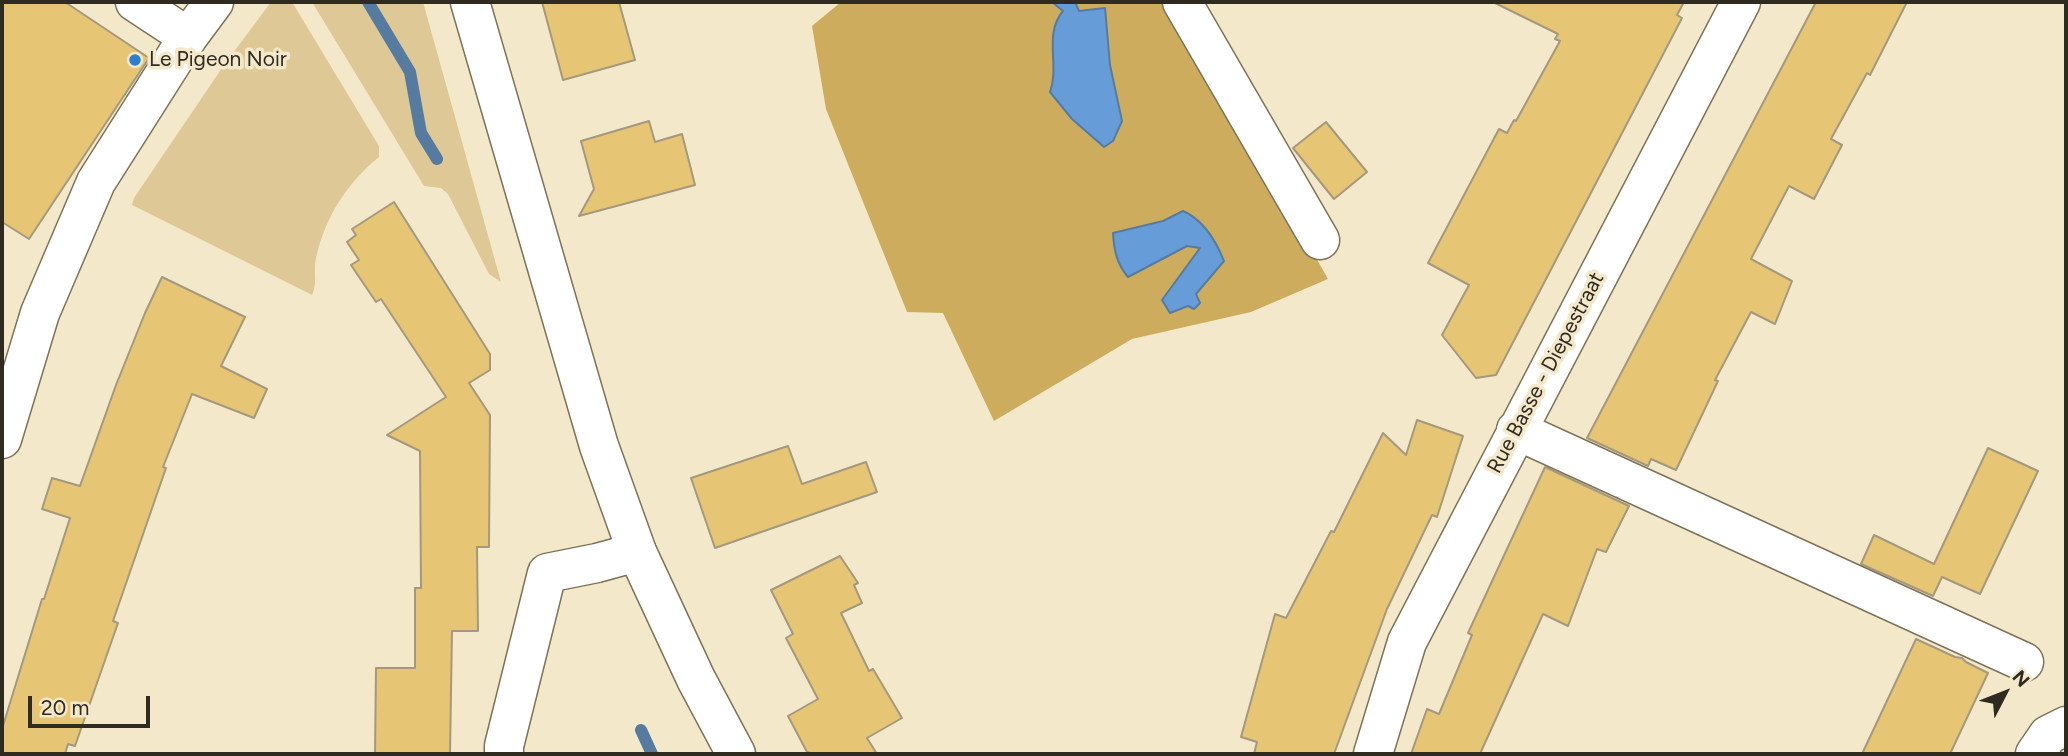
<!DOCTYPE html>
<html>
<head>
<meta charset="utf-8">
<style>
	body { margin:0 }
	#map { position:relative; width:2068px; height:756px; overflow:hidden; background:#f4e8cb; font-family:Figtree,sans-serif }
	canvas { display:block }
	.frame { position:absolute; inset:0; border:4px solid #302b20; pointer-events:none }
	.north { position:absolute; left:1970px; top:658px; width:70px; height:70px; -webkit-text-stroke:5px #f4e8cb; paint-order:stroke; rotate:48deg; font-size:19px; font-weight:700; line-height:28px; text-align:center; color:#302b20 }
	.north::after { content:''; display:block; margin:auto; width:24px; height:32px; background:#302b20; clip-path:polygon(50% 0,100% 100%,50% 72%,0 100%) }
	.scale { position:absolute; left:28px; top:696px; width:122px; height:32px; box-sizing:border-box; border:4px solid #302b20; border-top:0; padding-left:9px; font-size:21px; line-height:24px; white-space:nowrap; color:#302b20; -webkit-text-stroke:5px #f4e8cb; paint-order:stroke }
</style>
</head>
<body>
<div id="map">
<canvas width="2068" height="756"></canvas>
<div class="frame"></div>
<div class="north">N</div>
<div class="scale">20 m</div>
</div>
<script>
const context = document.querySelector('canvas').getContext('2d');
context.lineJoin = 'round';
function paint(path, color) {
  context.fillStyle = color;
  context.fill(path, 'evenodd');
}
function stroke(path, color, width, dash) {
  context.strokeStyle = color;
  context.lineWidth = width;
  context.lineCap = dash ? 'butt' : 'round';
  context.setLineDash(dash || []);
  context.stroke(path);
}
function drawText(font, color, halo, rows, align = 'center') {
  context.font = font + ' Figtree,sans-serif';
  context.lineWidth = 7;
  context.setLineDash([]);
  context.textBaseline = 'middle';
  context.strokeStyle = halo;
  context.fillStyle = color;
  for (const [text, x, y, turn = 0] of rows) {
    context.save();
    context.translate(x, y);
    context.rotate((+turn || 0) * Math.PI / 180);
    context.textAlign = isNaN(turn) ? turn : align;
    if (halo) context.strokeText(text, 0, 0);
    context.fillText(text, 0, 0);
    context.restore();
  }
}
paint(new Path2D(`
	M271 2H292L379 146V157C347 183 325 217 316 258 313 272 318 282 312 295L132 205 134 198 224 65Z
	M312 2H423L501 282 489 274 448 194 441 188 424 186Z`), '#dec895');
paint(new Path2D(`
	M841 2H1160L1190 36 1328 279 1251 312 1132 339 994 421 943 313 907 312 826 109 812 26Z`), '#cdad5d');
const water = new Path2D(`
	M1052 2H1075L1079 11 1105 8 1110 65 1122 121 1113 141 1104 147 1072 119 1050 92C1060 65 1043 35 1063 11Z
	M1183 211C1204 220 1216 241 1224 261L1196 294 1200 303 1194 309 1188 306 1170 313 1162 300 1200 248 1187 246 1128 277C1117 264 1114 251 1113 233L1163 221Z`);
paint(water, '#669dd8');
stroke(water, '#567ba1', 2);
stroke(new Path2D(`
	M368 2 410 72 421 133 437 159
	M641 730 652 754`), '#567ba1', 12);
const building = new Path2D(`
	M2 2H65L149 58 29 239 2 222Z
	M542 2H619L635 60 563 80Z
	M1493 2H1684L1677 15 1682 18 1496 375 1476 378 1442 335 1469 285 1428 263 1499 129 1507 133 1514 120 1516 121 1560 41 1555 39 1558 34Z
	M1816 2H1907L1870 75 1867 73 1831 139 1842 145 1814 199 1789 186 1751 259 1792 281 1775 324 1751 312 1715 380 1718 381 1676 470 1651 459 1648 466 1587 438Z
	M649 121 655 142 682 134 695 185 579 216 594 189 581 141Z
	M1326 122 1367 172 1334 199 1293 148Z
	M394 202 490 354V370L469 383 490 415 489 547H477L478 631H452L450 754H375L376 668H415V588H421L420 451 387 435 446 397 381 299 376 302 351 265 359 260 347 242 356 235 352 229Z
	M162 277 245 317 221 366 267 389 254 418 192 394 163 467 166 468 113 621 118 623 75 746 68 744 65 754H2V729L42 599H44L70 518 42 509 52 478 80 486 116 385 145 313Z
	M1417 420 1463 436 1437 517 1432 515 1387 609 1334 754H1254L1257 742 1241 737 1275 614 1286 618 1331 531 1334 532 1383 433 1406 455Z
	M788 446 802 484 866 462 877 492 715 548 691 478Z
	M1988 448 2038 471 1980 594 1942 577 1933 596 1861 564 1874 535 1934 564Z
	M1545 467 1629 506 1606 552 1597 549 1568 626 1543 614 1480 754H1411L1427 709 1439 714 1472 635 1468 633Z
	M840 556 858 583 854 585 862 603 841 613 869 671 873 669 902 718 867 738 877 754H815L807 752 788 716 818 699 786 638 793 634 771 590Z
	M1916 639 1955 657 1962 658 1966 662 1988 673 1950 754H1862Z`);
paint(building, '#e6c575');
stroke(building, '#a4997e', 2);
const minor = new Path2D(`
	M135 2 188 37
	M1182 2 1320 240
	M1516 430 2024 662
	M2 439 40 313 96 182 188 37 214 2
	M504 754V746L547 573 597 563 637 552
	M1373 754 1407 642 1741 2
	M2035 754 2048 735 2066 726`);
const secondary = new Path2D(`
	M470 2 599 446 637 552 696 679 736 754`);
stroke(minor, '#7e7359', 41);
stroke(secondary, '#7e7359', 41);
stroke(minor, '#fff', 38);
stroke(secondary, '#fff', 38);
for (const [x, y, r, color] of [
	[135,60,7,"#2d7ecd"]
]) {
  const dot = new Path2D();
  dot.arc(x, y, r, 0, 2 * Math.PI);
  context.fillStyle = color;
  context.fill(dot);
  stroke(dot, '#f4e8cb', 2.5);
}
drawText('21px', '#302b20', '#f4e8cb', [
	["Le Pigeon Noir",149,60]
], 'left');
drawText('21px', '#302b20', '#f4e8cb', [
	["Rue Basse - Diepestraat",1546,373,-62]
]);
</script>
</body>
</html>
